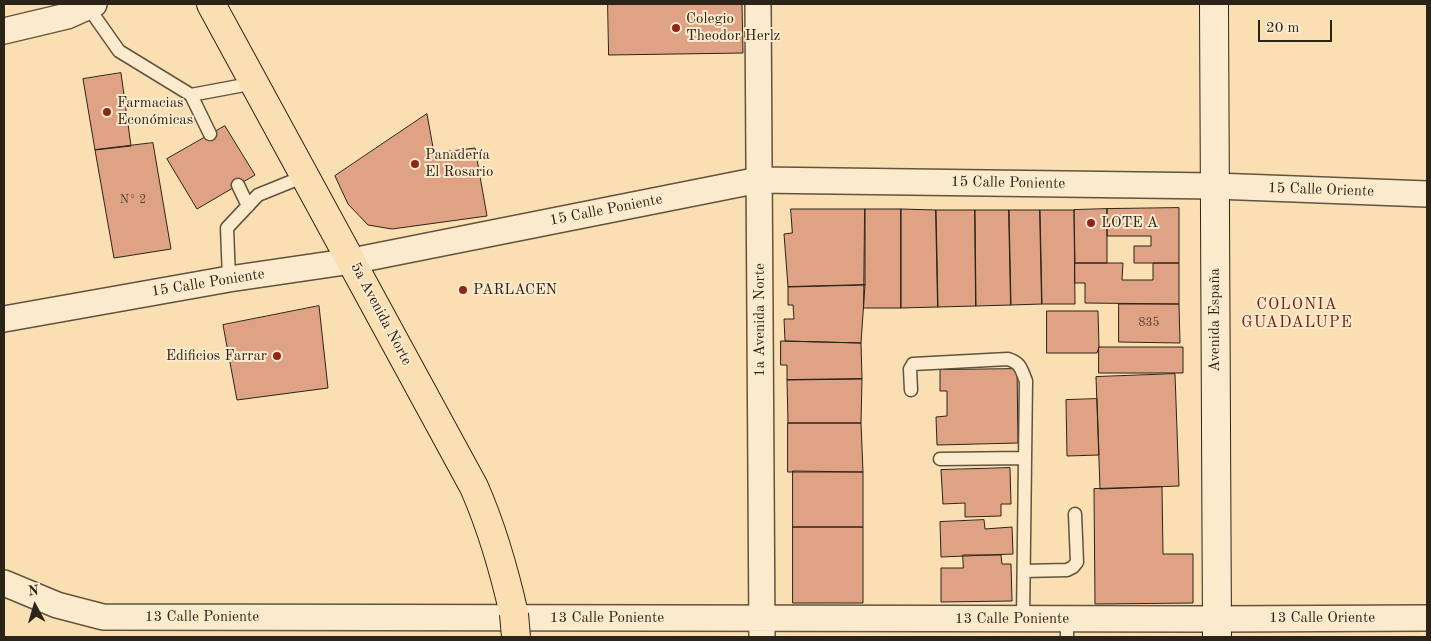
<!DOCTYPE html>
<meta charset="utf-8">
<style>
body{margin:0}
#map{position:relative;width:1431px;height:641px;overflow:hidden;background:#fadfb2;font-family:"Old Standard TT",serif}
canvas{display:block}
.frame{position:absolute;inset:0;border:5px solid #2c2419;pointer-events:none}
.north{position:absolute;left:10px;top:581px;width:50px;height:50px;-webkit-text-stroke:4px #fceacd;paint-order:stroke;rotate:354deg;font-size:14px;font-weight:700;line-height:20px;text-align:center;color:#2c2419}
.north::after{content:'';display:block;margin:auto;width:18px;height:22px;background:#2c2419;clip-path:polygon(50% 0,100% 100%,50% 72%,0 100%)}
.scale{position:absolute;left:1258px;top:20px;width:74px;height:22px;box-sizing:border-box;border:2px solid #2c2419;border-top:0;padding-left:6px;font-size:15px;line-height:18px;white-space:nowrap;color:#2c2419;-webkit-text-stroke:4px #fceacd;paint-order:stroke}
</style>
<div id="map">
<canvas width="1431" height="641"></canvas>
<div class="frame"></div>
<div class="north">N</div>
<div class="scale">20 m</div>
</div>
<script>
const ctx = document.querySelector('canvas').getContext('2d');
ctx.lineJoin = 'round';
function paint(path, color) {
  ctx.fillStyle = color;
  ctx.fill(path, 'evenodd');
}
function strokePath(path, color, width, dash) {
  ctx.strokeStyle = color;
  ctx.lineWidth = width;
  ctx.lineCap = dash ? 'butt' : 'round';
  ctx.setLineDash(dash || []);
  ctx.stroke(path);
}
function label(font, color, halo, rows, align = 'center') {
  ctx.font = font + ' "Old Standard TT",serif';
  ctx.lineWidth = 4;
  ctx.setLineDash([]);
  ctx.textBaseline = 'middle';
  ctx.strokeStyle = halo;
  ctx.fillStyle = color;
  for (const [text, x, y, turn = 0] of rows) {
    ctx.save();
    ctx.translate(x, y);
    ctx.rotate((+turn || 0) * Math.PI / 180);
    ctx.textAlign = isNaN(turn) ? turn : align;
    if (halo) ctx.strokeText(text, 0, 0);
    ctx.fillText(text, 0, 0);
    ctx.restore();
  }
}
const building = new Path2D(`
 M608 4H742L743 53 609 55Z
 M121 73 131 146 95 150 83 79Z
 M427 114 434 153 475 148 487 216 392 229 368 225 348 204 335 176Z
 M225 126 255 175 197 209 167 159Z
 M153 143 171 249 114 258 95 150Z
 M1179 208V263H1134V246H1151V236H1107V209Z
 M791 209H865V285L788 287 784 234 792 233Z
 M865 209H901V308H864Z
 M901 209 936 210 938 307 901 308Z
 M1107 209V263H1075L1074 210Z
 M936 210H975L976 306 938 307Z
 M975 210H1009L1011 305 976 306Z
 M1009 210H1040L1042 304 1011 305Z
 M1040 210H1074L1075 304H1042Z
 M1075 263H1123L1122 280H1153V263H1179V304L1085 303V283H1075Z
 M865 285 861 343 785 341 784 319H794L793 305H788V287Z
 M1119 304H1179L1180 343 1119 342Z
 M319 306 328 388 237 400 223 325Z
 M1047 311H1098L1099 347 1097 353H1047Z
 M781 341 861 343 862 379 787 380V365H781Z
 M1099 347H1183V373H1099Z
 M1017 369 1018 443 937 445 936 417 947 416V391H940V370Z
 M1175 374 1179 486 1100 489 1096 377Z
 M862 379 861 423H788L787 380Z
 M1097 399 1099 455 1067 456 1066 400Z
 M788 423H861L863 472H788Z
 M1010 468 1011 504H1001V516L965 517V503L943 504 941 470Z
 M793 471 863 472V527H793Z
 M1162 487 1163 554H1193V603L1095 604 1094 489Z
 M984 520 985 529 1012 527 1013 554 941 557 940 522Z
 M793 527H863V603H793Z
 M963 555H1001L1002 564H1011L1012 601 941 602V568H963Z`);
paint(building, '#dfa285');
strokePath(building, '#2c2419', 1);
const service = new Path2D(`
 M88 7 119 51 191 95 255 83
 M191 95 210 134
 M238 185 248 206
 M229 279 227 228 258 195 305 176
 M911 390 910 369 913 364 1008 359C1021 363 1021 369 1026 381L1023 619
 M940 459 1025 458
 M1024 571 1067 570 1073 567 1077 562 1075 514
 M1067 619V637`);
const minor = new Path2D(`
 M758 4 762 637
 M4 31 67 16 94 4
 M4 319 229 279 352 261 759 180 1215 186 1427 194
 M4 583 57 605 103 617 1217 619 1427 618`);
const secondary = new Path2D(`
 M1214 4 1217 637`);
const primary = new Path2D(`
 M211 4 474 487C492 528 504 570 514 614`);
strokePath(service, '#60533f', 15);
strokePath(minor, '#60533f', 28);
strokePath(secondary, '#2c2419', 30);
strokePath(primary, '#2c2419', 30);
strokePath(service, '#fceacd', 12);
strokePath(minor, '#fceacd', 25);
strokePath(secondary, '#fceacd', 28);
strokePath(primary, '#fadfb2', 28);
const primaryBridge = new Path2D(`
 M514 614 516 637`);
strokePath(primaryBridge, '#2c2419', 30, []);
strokePath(primaryBridge, '#fadfb2', 28);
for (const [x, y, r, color] of [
 [676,28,5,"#8f2418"],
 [107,112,5,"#8f2418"],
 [415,164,5,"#8f2418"],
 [1091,223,5,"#8f2418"],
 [463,290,5,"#8f2418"],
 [277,356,5,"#8f2418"]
]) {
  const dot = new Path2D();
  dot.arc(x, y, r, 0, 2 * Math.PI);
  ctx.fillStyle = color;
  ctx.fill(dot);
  strokePath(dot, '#fceacd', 2);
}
label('12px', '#594434', null, [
 ["N° 2",133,200],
 ["835",1149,323]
]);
label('15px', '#2c2419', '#fceacd', [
 ["Colegio",686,19],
 ["Theodor Herlz",686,36],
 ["Farmacias",117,103],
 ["Económicas",117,120],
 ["Panadería",425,155],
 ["El Rosario",425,172],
 ["LOTE A",1101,223],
 ["PARLACEN",473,290],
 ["Edificios Farrar",267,356,"right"]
], 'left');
label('15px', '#2c2419', '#fceacd', [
 ["15 Calle Poniente",1008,183,1],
 ["15 Calle Oriente",1321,190,2],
 ["15 Calle Poniente",606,210,-11],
 ["15 Calle Poniente",208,283,-9],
 ["5a Avenida Norte",381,314,62],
 ["1a Avenida Norte",760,320,-90],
 ["Avenida España",1215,320,-90],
 ["13 Calle Poniente",202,617],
 ["13 Calle Poniente",607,618],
 ["13 Calle Oriente",1322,618],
 ["13 Calle Poniente",1012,619]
]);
ctx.letterSpacing = '1px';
label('16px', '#7a1f14', '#fceacd', [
 ["COLONIA",1297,305],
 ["GUADALUPE",1297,323]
]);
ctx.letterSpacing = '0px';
</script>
